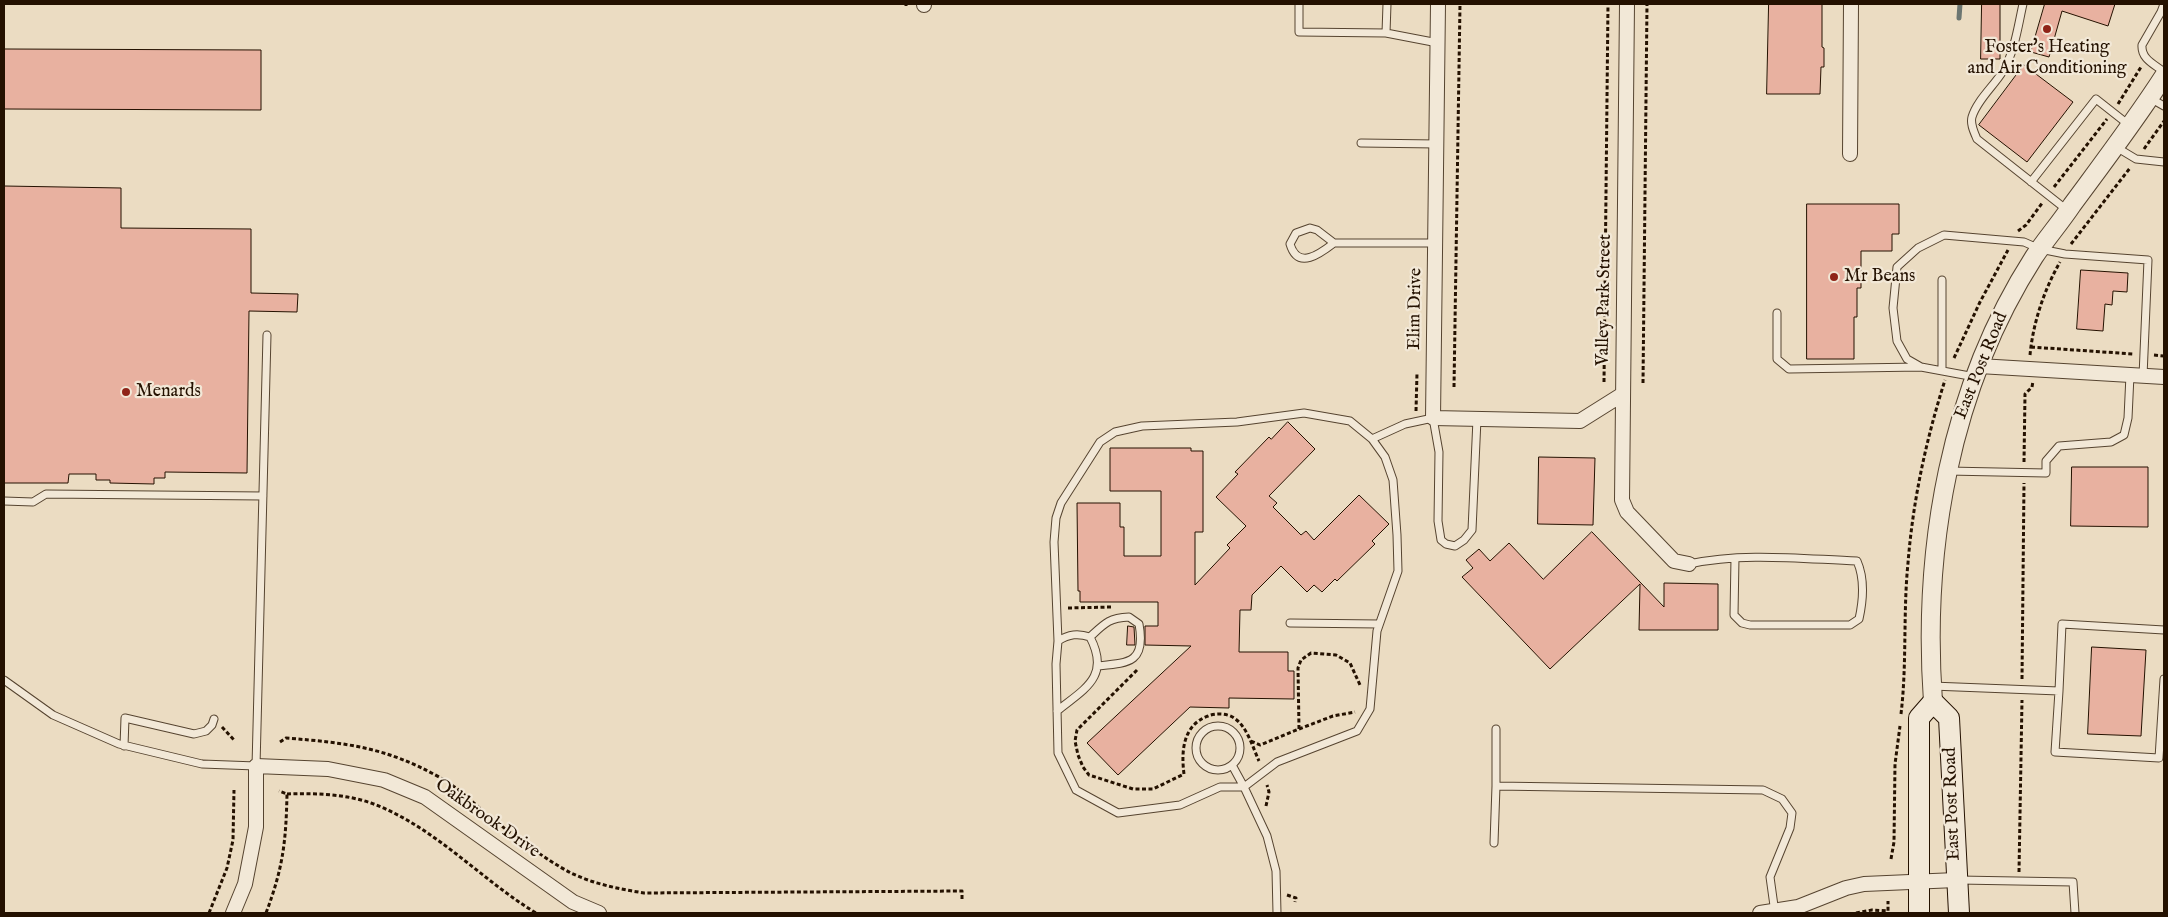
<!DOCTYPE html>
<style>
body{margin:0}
#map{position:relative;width:2168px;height:917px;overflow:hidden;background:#ebdcc2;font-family:"IM FELL English",serif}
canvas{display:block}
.frame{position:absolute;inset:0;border:5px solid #241100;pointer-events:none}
</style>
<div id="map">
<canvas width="2168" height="917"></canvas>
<div class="frame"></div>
</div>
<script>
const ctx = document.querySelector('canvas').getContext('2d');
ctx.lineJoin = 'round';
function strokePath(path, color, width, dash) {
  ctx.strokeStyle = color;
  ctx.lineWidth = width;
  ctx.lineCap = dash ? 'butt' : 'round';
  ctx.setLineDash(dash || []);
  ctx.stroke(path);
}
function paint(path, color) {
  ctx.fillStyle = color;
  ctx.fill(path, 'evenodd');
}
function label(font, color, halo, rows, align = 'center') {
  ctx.font = font + ' "IM FELL English",serif';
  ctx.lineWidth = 4.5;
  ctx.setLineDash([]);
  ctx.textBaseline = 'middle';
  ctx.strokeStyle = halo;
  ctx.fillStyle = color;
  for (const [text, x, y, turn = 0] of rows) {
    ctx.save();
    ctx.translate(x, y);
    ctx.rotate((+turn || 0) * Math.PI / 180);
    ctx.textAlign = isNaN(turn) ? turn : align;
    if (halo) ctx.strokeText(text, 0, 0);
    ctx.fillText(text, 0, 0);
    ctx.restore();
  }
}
strokePath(new Path2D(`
 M1959 18 1960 4`), '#6c7671', 5);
const building = new Path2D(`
 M1769 4H1822V47L1824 48V67H1821L1820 94H1767Z
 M1982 4H2000V43L1992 41 2000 47V59H1981Z
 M2045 4H2115L2108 26 2062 11 2049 57 2031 52Z
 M4 49 261 50V110L4 109Z
 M2024 65 2073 102 2027 162 1979 125Z
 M4 186 121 188V228L251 229V293L298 294 297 312 249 311 247 473 165 472V478H154V484L110 483V480H96V474H69L68 483H4Z
 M1807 204H1899V234H1892V251H1861V288H1857V317H1854V359H1807Z
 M2081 270 2128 273 2127 292 2113 291 2112 305 2105 304 2103 331 2077 329Z
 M1288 422 1315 449 1269 496 1277 503 1273 507 1301 535 1306 531 1314 540 1359 495 1389 524 1372 541 1375 544 1337 581 1335 579 1322 592 1314 585 1307 592 1281 566 1252 595 1251 610H1240L1239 652H1288V671H1294V699L1229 698V708L1190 707 1118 775 1087 743 1191 646 1145 645V626H1158V602H1080V591H1078L1077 503H1120V527H1124V556H1161V491H1110V448H1191V451H1203V532H1195V585L1230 548 1227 545 1246 526 1216 497 1238 474 1235 472 1269 437 1271 439Z
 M1539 457 1595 458 1593 525 1538 524Z
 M2072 467H2148V527L2071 526Z
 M1592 532 1664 607V583L1718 584V630H1639L1640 584 1550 669 1462 577 1473 568 1466 560 1479 549 1490 561 1509 543 1543 579Z
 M1128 626 1134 627 1135 645H1127Z
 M2092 647 2146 650 2141 736 2088 734Z`);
paint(building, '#e8b1a0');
strokePath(building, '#241100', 1);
const service = new Path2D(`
 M1299 4V32L1386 33 1387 4
 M2023 4C2018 26 2015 51 2003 71 1994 86 1977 100 1972 117 1970 124 1974 132 1977 139L2067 210
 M2164 4 2161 12 2142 45C2141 59 2154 64 2164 72
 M1386 33 1438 43
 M2150 98 2164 106
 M1361 143 1437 144
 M2116 147 2136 159 2164 162
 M2031 182 2096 99 2129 125
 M1334 243C1321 253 1298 271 1290 244L1296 233 1310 228 1317 230 1334 243H1435
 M1942 280V371
 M1777 313V359L1789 369 1921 367
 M1975 377 1921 367 1907 359 1897 341 1893 308 1897 267 1918 248 1944 235 2024 242 2040 249 2065 254 2148 260 2143 376
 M1372 439 1405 424 1433 418 1439 452 1438 521 1441 540 1446 544 1455 546 1464 540 1472 530 1477 419
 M1948 471 2046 473V461L2059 446 2111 442 2124 435 2128 418 2130 375
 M4 501 33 502 46 494 263 496
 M1689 564C1743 552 1802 559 1857 561 1865 579 1863 601 1859 619L1850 625H1750L1742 623 1734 615 1735 558
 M1290 623 1379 624
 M1090 637C1105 623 1109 618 1129 617L1139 624C1146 663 1129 663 1097 666
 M1058 641 1054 542 1056 518 1061 503 1100 442 1115 432 1142 426 1237 422 1304 413 1350 421 1372 439 1385 457 1393 480 1397 535 1398 571 1377 631 1370 709 1357 731 1277 762 1244 787 1232 765
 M4 680 53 715 119 744 202 764 256 766 267 335
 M1932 686 2059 691 2062 624 2164 630
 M2059 691 2055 752 2159 758 2164 679
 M1057 711C1084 689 1111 677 1090 637 1078 633 1069 634 1058 641L1056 664 1058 753 1076 790 1118 813 1180 805 1220 787H1244L1267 836 1276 871 1277 913
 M1196 748a22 22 0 1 1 44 0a22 22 0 1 1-44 0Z
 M124 746 125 718 194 734 206 731 212 725 214 719
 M1496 786V729
 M1494 843 1496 786 1763 790 1782 799 1792 813 1790 828 1770 877 1775 913
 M1959 880 2073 882 2075 913`);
const minor = new Path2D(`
 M1438 4 1433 418 1580 421 1623 394
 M1627 4 1622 500 1627 512 1674 561 1689 564
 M924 5V4
 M1850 154 1851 4
 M1979 366 2164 377
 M233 913 245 884 256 827V766L328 769 384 780 425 797 573 902 599 913
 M1760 913 1798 907 1846 888 1864 884 1956 880`);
const tertiary = new Path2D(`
 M1933 702C1922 548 1950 388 2034 257 2046 239 2060 223 2072 205 2103 163 2135 121 2164 76`);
const secondary = new Path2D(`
 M1919 913V718L1933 702 1949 718 1959 913`);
strokePath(service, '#564430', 9);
strokePath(minor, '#564430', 16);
strokePath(tertiary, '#564430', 20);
strokePath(secondary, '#241100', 22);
strokePath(new Path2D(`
 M906 6V4
 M2118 104 2141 67
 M2144 149 2164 121
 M2054 187 2107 119
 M2018 231 2026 225 2043 202
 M2071 244 2130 168
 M2031 347 2133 354
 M2030 355C2033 323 2044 290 2060 262
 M2154 355 2164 356
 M1954 358 1980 302 2008 250
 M1604 382 1608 4
 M1643 383 1647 4
 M1454 387 1460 4
 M1416 411 1417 373
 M2024 462 2025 394 2032 387 2033 381
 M1068 608 1112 607
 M1137 670 1077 730 1075 741 1078 755 1083 767 1089 775 1133 789H1153L1184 774C1181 751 1183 725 1208 716 1215 713 1227 713 1234 718 1247 726 1253 748 1259 761
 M2022 679 2024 483
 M1901 714C1907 664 1903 613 1908 563 1913 500 1926 440 1945 380
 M222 727 235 741
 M1299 729 1333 716 1355 712
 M1251 741 1260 745 1299 729 1298 668 1301 660 1311 653 1336 655 1350 663 1360 685
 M280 742 286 738C347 743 385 747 439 777 458 787 474 804 490 817 513 835 546 860 571 873 594 884 619 889 644 893L962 891V901
 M287 794C315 793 345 794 371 803 434 826 480 879 536 913
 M1266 806 1269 792 1267 785
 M1891 859 1894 842 1895 764 1900 726
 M2019 872 2022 700
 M1287 895 1296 898 1295 902
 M209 913 227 868 233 840 234 790
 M266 913C283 868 286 842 287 794L279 791
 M1856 913 1872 910 1888 911V901`), '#241100', 3, [4, 2.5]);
strokePath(service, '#f2e8d7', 7);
strokePath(minor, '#f2e8d7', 14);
strokePath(tertiary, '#f2e8d7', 18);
strokePath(secondary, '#f2e8d7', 20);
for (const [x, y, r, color] of [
 [2047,29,5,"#8f2418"],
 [1834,277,5,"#8f2418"],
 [126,392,5,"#8f2418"]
]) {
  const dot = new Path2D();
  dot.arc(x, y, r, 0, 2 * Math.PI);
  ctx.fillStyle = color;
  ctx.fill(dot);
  strokePath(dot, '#f2e8d7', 2);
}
label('18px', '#241100', '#f2e8d7', [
 ["Foster's Heating",2047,48,"center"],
 ["and Air Conditioning",2047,69,"center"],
 ["Mr Beans",1844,277],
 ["Menards",136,392]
], 'left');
label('18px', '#241100', '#f2e8d7', [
 ["Valley Park Street",1605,300,-89],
 ["Elim Drive",1416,309,-89],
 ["East Post Road",1982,366,-68],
 ["East Post Road",1953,804,-92],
 ["Oakbrook Drive",487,819,35]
]);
</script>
